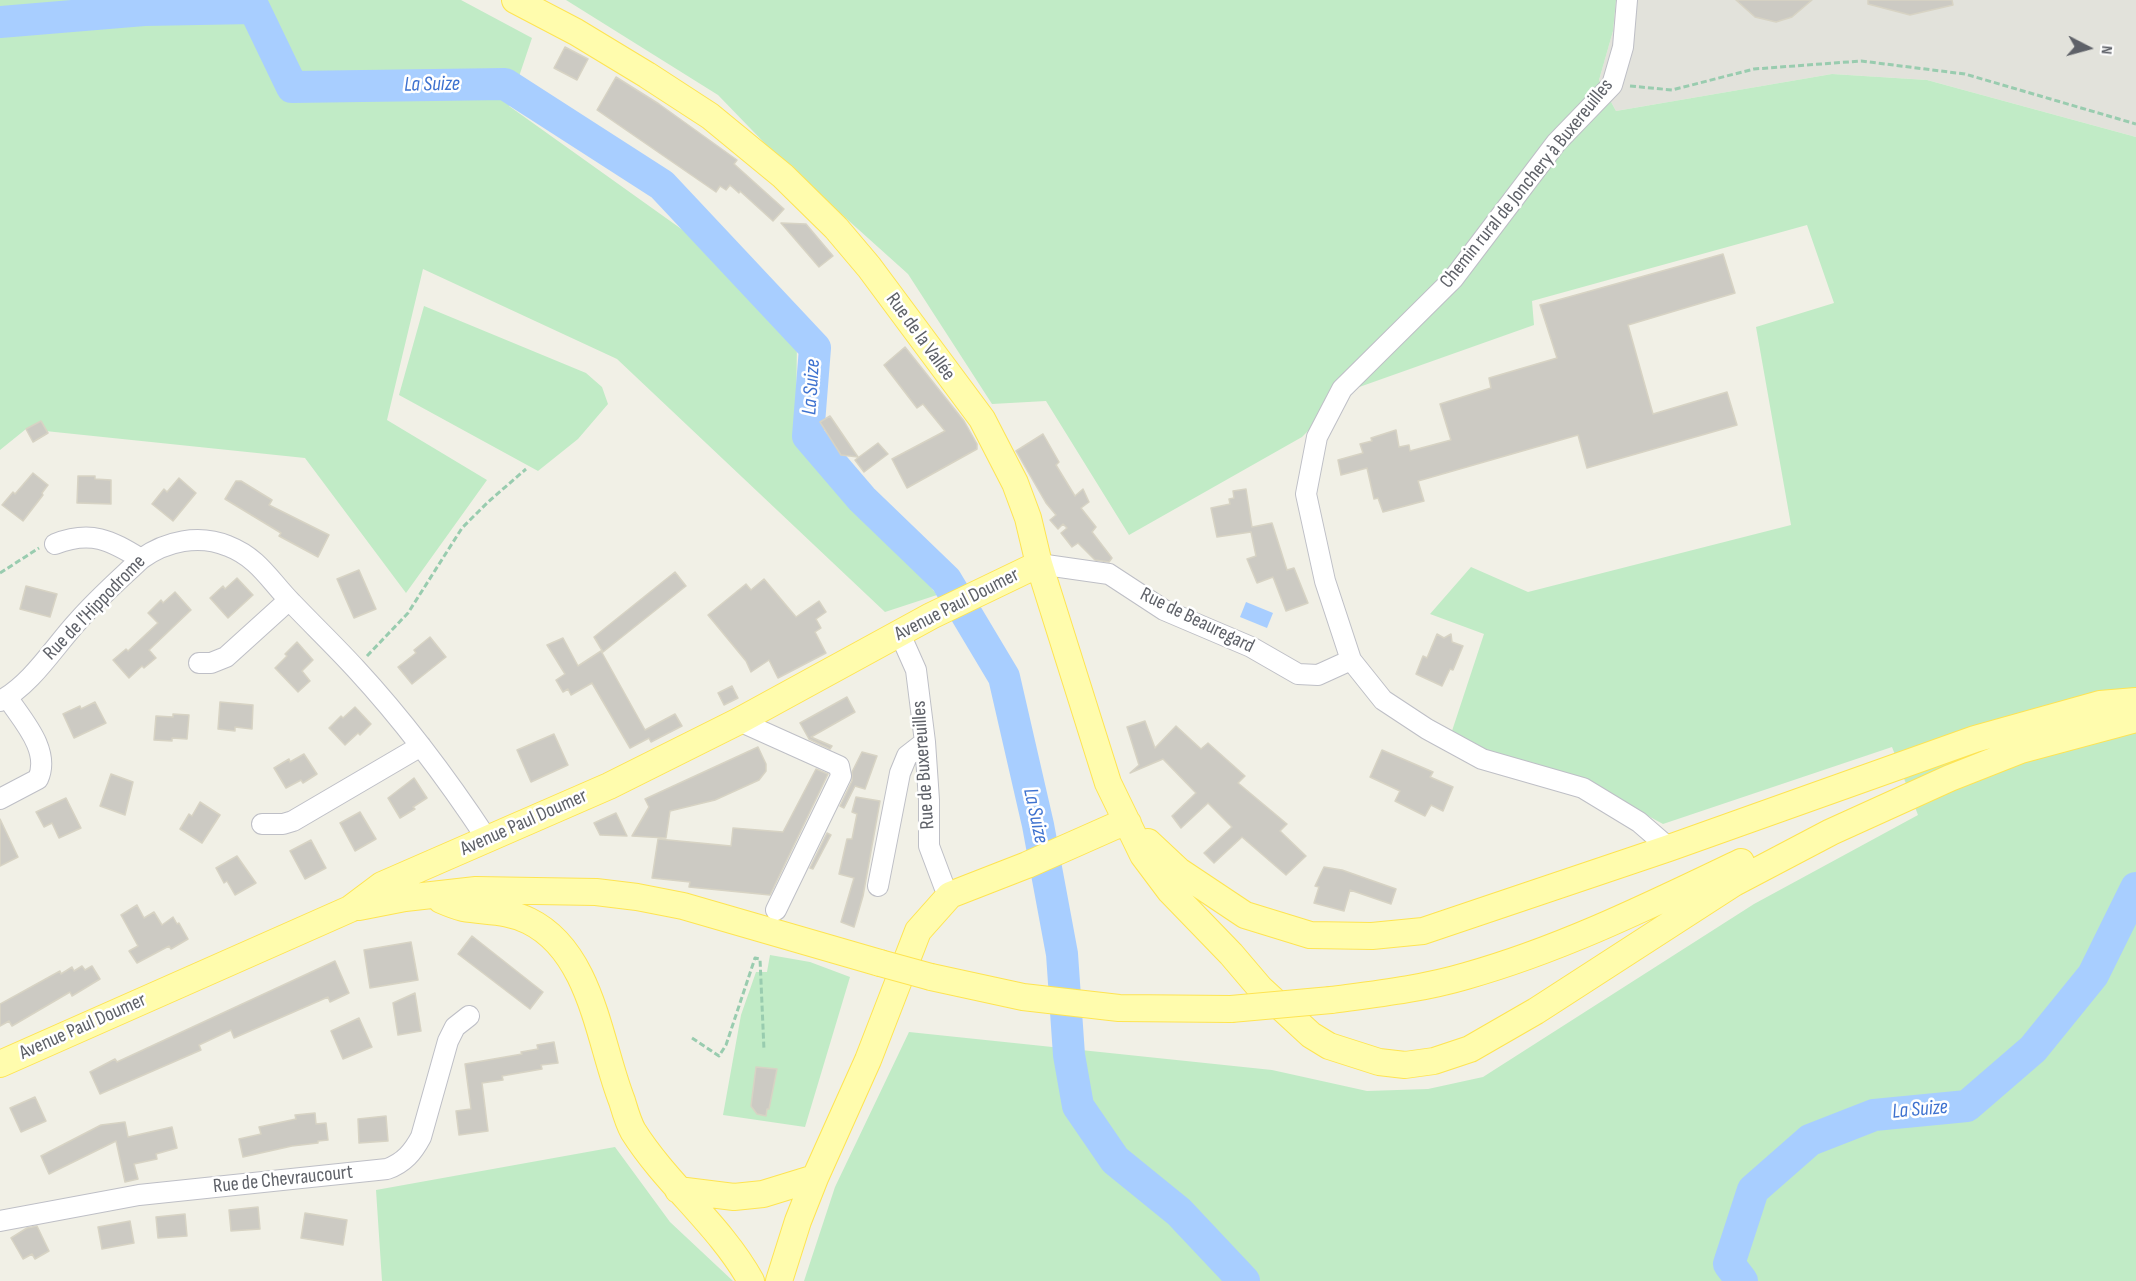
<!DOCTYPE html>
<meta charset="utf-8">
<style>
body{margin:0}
#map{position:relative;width:2136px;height:1281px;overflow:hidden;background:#f1f0e6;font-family:"Sofia Sans Condensed",sans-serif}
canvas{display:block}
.north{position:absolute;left:2058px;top:18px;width:60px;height:60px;-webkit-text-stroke:4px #fff;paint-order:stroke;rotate:96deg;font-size:16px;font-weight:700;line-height:24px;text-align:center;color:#5e6168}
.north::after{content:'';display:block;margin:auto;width:21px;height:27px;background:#5e6168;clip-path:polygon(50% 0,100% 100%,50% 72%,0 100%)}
</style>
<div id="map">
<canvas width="2136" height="1281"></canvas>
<div class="north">N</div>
</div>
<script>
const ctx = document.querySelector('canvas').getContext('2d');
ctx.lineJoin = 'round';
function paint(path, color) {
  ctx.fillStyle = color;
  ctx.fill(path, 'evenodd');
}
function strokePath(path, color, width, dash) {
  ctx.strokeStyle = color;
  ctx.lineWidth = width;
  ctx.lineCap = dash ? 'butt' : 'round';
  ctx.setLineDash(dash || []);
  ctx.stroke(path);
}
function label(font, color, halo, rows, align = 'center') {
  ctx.font = font + ' "Sofia Sans Condensed",sans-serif';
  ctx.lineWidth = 5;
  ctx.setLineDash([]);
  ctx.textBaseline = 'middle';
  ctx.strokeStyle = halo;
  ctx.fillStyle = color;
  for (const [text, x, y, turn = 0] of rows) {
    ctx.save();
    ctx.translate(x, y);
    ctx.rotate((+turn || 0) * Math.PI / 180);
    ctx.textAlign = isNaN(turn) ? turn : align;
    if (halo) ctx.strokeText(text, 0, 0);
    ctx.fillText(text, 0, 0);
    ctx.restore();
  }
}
paint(new Path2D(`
 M1616 0H2136V137L1927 80 1832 74 1616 111 1599 80 1613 31Z`), '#e2e2db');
paint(new Path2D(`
 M0 0H461L532 38 509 106 694 238 797 341 796 414 937 595 885 612 617 359 423 269 387 420 487 480 406 593 305 458 26 429 0 450Z
 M566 0H1616L1613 31 1599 80 1616 111 1832 74 1927 80 2136 137V1281H804L835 1187 909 1032 1272 1070 1367 1091 1428 1089 1483 1077 1754 904 1918 815 1892 747 1663 824 1574 776 1488 754 1451 734 1484 634 1430 614 1471 567 1528 592 1791 525 1756 327 1834 303 1807 225 1532 301 1534 325 1348 391 1302 437 1129 535 1046 401 992 404 908 274 780 159 718 95Z
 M424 306 586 373 602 387 608 404 578 439 538 471 399 395Z
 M770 955 810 962 850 977 805 1127 723 1115 741 1015 756 972H767Z
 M615 1147 670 1222 733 1281H382L376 1190Z`), '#c1ebc6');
paint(new Path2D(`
 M1246 602 1273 613 1267 628 1240 617Z`), '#a8ceff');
strokePath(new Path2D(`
 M0 22 144 10 254 8 292 87 505 84 662 185 815 348 808 436 862 499 946 580 1004 677 1038 825 1062 954 1069 1055 1078 1106 1115 1160 1179 1212 1244 1281
 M1742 1281 1729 1264 1753 1190 1810 1140 1874 1115 1967 1106 2033 1049 2093 975 2136 888`), '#a8ceff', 32);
const building = new Path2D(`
 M1736 0H1812L1792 17 1776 22 1755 17Z
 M1868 0H1952L1953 5 1910 15 1868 4Z
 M565 47 588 59 577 80 554 68Z
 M616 77 659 104 737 160 734 164 784 209 773 221 740 191 739 193 730 185 726 190 720 186 716 192 597 110Z
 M781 223 806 224 833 256 819 267Z
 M1723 254 1735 293 1628 325 1653 414 1727 392 1737 425 1587 468 1578 435 1418 481 1424 501 1383 512 1378 498 1374 499 1367 468 1341 475 1338 460 1363 453 1360 444 1372 441 1371 438 1396 430 1399 447 1409 445 1410 451 1451 440 1440 404 1491 388 1489 378 1557 358 1540 305Z
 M905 347 964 421 977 444V449L907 488 892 459 945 431 923 404 917 408 884 365Z
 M830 416 858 457 841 455 820 422Z
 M41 421 48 433 33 442 26 429Z
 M1043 434 1059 462 1056 465 1075 496 1083 489 1089 502 1081 508 1096 527 1092 532 1112 558 1109 562 1095 560 1078 543 1072 547 1061 533 1067 528 1063 524 1058 529 1050 520 1056 515 1046 503 1016 451Z
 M878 443 888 454 864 472 855 460Z
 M33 473 48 485 42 493 43 495 23 521 2 505 13 492 15 494Z
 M78 476H95V479L111 480V504L77 503Z
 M179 478 196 493 173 521 152 504 164 489 167 492Z
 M236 481H241L272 500 269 505 329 535 318 557 279 536 281 533 225 499Z
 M1246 489 1252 527 1272 523 1287 570 1294 568 1308 603 1286 611 1273 577 1257 583 1247 559 1256 556 1251 532 1217 537 1211 508 1230 504 1229 499 1234 498 1233 491Z
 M359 570 376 609 354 618 337 579Z
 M675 572 686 586 603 652 594 637Z
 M237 578 253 595 228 618 210 598 223 586 225 589Z
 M764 579 796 617 819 601 826 612 816 619 821 628 815 632 826 653 778 678 769 660 751 672 746 661 708 615 746 584 751 590Z
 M26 586 57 594 50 617 20 609Z
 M175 592 191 610 149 650 156 658 144 668 142 666 129 678 113 660 126 649 128 651 158 623 148 613 161 600 163 603Z
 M1437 634 1444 638 1451 634 1452 642 1463 646 1453 670 1450 669 1442 686 1416 674 1423 656 1427 658Z
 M430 637 446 657 412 684 398 667 416 653 414 650Z
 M563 638 578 666 601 651 645 730 675 714 682 726 651 742 649 738 630 748 592 683 571 695 568 689 563 692 556 680 565 674 547 645Z
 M297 642 313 660 302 671 310 681 298 692 275 668 287 656 285 654Z
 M732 686 738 698 724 705 718 693Z
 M847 697 855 712 811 737 832 746 830 749 809 739 800 723Z
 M95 702 106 723 74 738 63 714 80 706 81 709Z
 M220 702 253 705 252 729 235 727V731L218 729Z
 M355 707 371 724 360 735 358 733 345 745 329 728 341 716 343 718Z
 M173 714 189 715 187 739 172 738V741L154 740 156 716 173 717Z
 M1145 721 1155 748 1176 726 1201 749 1208 743 1245 776 1238 783 1287 824 1280 831 1306 856 1286 875 1242 837 1214 863 1204 853 1232 827 1208 803 1181 828 1172 816 1196 793 1163 759 1130 773 1139 765 1127 727Z
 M554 734 568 765 531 782 517 750Z
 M758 747 766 764V771L759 780 715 800 670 811 666 838 632 836 649 807 645 799Z
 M1382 750 1433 772 1430 777 1453 787 1443 811 1431 805 1425 816 1395 801 1400 791 1370 777Z
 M862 752 877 756 865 789 855 786 844 808 840 806 852 781V772Z
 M304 754 317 774 303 783 301 780 286 788 274 768 289 759 290 762Z
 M816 769 828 774 770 895 689 887 690 882 652 878 658 839 731 846 733 828 783 832Z
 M111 774 133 782 125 815 100 806Z
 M414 778 427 798 413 807 415 809 400 818 388 798Z
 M856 797 880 801 863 896 854 927 841 922 854 878 839 874 847 839H852L857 814 852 812Z
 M66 798 81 828 59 838 52 823 44 827 36 812Z
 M200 802 220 815 202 843 180 829 189 814 192 816Z
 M360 812 376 839 355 851 340 823Z
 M616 813 627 836 600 835 594 823Z
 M0 819 18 857 0 866Z
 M827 833 831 835 813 869 810 868Z
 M311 840 326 868 305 879 290 851Z
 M237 856 256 883 235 895 227 881 224 883 216 868Z
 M1324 867 1342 870 1396 889 1391 904 1350 890 1344 911 1314 903 1319 887 1315 886Z
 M137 905 144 918 154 912 162 925 173 917 177 924 179 923 188 939 171 949 169 946 137 963 129 951 138 946 121 915Z
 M472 936 543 992 530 1009 458 954Z
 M411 942 418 980 370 988 364 950Z
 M335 961 349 993 330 1002 328 997 234 1038 231 1030 199 1045 201 1050 100 1094 90 1072 115 1059 117 1062Z
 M82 966 85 970 92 966 100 979 72 996 70 992 12 1026 9 1021 0 1026V1004L60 971 61 974 72 967 74 971Z
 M415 993 421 1031 398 1035 393 1003Z
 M359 1018 372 1047 343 1059 331 1031Z
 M554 1042 558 1063 541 1065 542 1069 502 1076 503 1080 482 1083 488 1131 459 1135 456 1111 471 1109 465 1064 522 1054 521 1052 538 1049 537 1045Z
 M756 1067 777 1069 769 1109H767L766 1116 757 1114 751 1106Z
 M35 1097 46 1121 21 1132 10 1108Z
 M315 1113 316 1124 326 1123 328 1140 318 1141V1143L292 1146 243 1157 239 1139 261 1134 259 1127 296 1119 295 1115Z
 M386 1116 388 1141 359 1143 358 1119Z
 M125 1122 128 1137 172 1127 177 1148 156 1154 157 1159 134 1164 138 1179 125 1182 116 1141 49 1174 41 1156 101 1125Z
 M258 1207 260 1229 231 1231 229 1210Z
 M305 1213 347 1220 343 1245 301 1238Z
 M185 1214 187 1236 158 1238 156 1217Z
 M130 1221 134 1243 102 1249 98 1227Z
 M37 1226 49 1251 35 1259 32 1254 23 1259 11 1238 27 1228Z`);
paint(building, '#cccac3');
strokePath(building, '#d7d3c4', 1.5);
const minor = new Path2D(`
 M1627 0 1623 47 1612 85 1556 143 1453 279 1342 389 1317 437 1306 494 1325 581 1351 660 1383 700 1427 729 1482 759 1583 788 1639 822 1669 848
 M55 544C91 530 110 540 141 559
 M1039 564 1109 574 1164 610 1251 647 1298 674 1318 675 1351 660
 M900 634 916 670 925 742 929 800V846L944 886 950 895
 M199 663H211L226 657 289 600
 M0 701C32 684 54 647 78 621 97 599 120 579 141 559 166 541 199 534 228 546 259 558 270 581 292 603 313 625 335 646 356 669 404 721 448 780 487 839
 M739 721 839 766 841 776 776 910
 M0 799 38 779C51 750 22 720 7 697
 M262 824H283L293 821 421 746
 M878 886 900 773 907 756 925 742
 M0 1221 139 1195 387 1169C404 1163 413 1152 421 1137L448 1041 455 1027 469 1016`);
const major = new Path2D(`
 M515 0 576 32 647 75 710 116 783 176 836 228 869 267 982 419 1015 483 1028 518 1039 564 1108 783 1143 855 1170 891 1231 954 1260 988 1311 1035 1329 1046 1379 1062 1405 1065 1434 1061 1470 1049 1536 1011 1734 883 1831 832 1950 778 2021 750 2136 719
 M1148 842 1179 871 1245 915 1310 935 1372 936 1423 931 1669 848 1975 739 2100 704 2136 701
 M441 900C448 903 455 906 463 908 486 912 507 910 529 921 592 952 599 1043 622 1101 625 1111 628 1122 633 1131 667 1185 720 1225 751 1281
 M359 907 405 898 476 890 596 892 637 897 683 906 880 963
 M931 977 1023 997 1119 1008 1231 1009
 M1331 1000C1376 994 1422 989 1466 976 1562 949 1651 905 1741 862
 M0 1064 350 909 382 885 609 786 739 721 931 616 1039 564
 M678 1190 734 1197 763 1194 815 1178
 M779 1281 798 1221 815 1178 868 1060 918 931 950 895 1027 865 1115 826 1128 823`);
strokePath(minor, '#bebfc6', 22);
strokePath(major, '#fee452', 28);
strokePath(new Path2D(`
 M1630 86 1672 90 1754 69 1861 61 1965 74 2136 124
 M0 573 39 548
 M367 656 408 613 462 528 488 502 526 469
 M692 1038 719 1056 726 1045 755 958 760 959 764 1050`), '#99ccaf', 3, [6, 3]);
strokePath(minor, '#fff', 20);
strokePath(major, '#fffcad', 26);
const majorBridge = new Path2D(`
 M880 963 931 977
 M1231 1009 1331 1000`);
strokePath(majorBridge, '#fee452', 28, []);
strokePath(majorBridge, '#fffcad', 26);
label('20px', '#5e6168', '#fff', [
 ["Chemin rural de Jonchery à Buxereuilles",1527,184,-51],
 ["Rue de la Vallée",920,337,54],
 ["Avenue Paul Doumer",957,605,-27],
 ["Rue de l'Hippodrome",95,608,-46],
 ["Rue de Beauregard",1197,621,26],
 ["Rue de Buxereuilles",924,765,-94],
 ["Avenue Paul Doumer",524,823,-24],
 ["Avenue Paul Doumer",83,1027,-24],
 ["Rue de Chevraucourt",283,1180,-6]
]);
label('italic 21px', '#3e72cf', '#fff', [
 ["La Suize",432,85,-1],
 ["La Suize",812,387,-86],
 ["La Suize",1035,816,78],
 ["La Suize",1920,1110,-5]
]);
</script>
